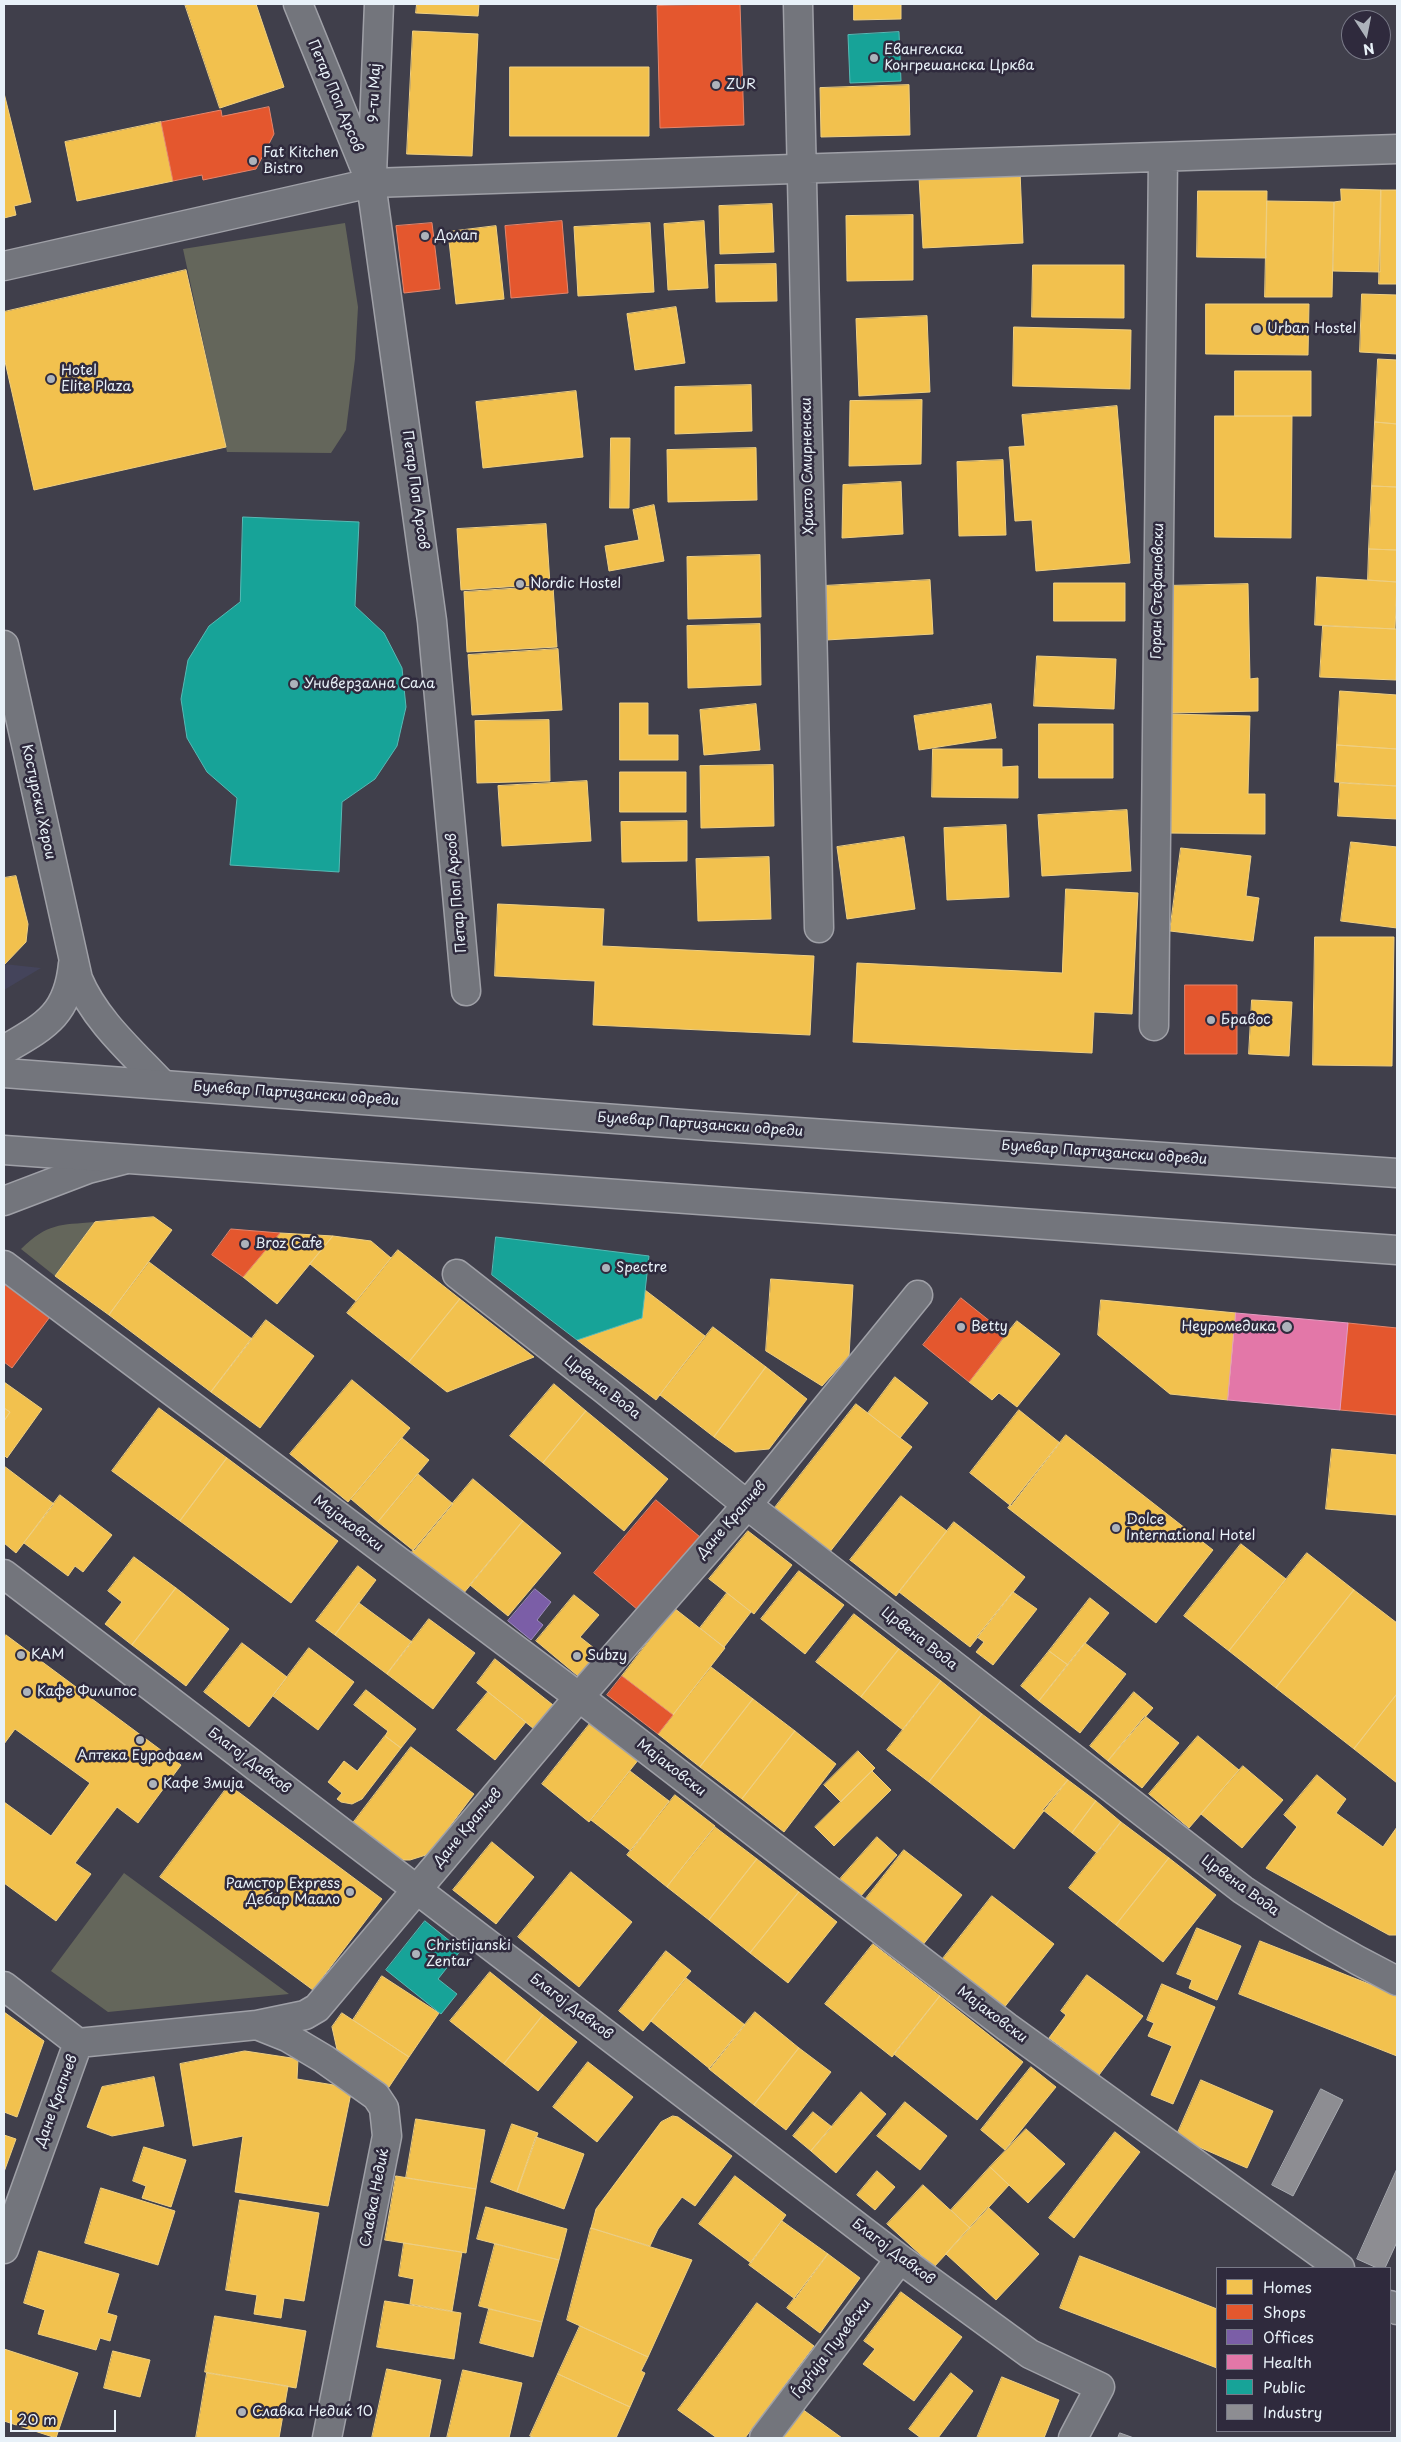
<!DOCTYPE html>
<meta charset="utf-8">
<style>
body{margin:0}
#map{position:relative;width:1401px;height:2442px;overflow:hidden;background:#403f4b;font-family:"Playpen Sans",sans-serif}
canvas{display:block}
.frame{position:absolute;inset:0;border:5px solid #e8f1f8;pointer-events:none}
.legend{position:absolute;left:1216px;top:2267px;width:175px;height:165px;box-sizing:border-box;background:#2f2a3d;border:1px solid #797a88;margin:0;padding:6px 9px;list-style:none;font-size:15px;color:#e8f1f8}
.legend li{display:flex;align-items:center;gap:10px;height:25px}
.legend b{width:25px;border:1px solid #797a88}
.north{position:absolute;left:1341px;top:10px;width:50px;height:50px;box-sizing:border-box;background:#2f2a3d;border:1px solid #797a88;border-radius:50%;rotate:169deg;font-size:14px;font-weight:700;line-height:20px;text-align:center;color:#e8f1f8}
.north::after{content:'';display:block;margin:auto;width:18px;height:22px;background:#adb3bb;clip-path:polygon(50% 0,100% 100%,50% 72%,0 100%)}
.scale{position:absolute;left:10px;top:2410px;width:106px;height:22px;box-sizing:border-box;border:2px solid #e8f1f8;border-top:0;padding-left:6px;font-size:15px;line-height:18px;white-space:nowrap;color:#e8f1f8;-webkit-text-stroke:4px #2f2a3d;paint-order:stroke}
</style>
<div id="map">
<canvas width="1401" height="2442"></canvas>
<div class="frame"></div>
<ul class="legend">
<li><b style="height:14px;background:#f2c14e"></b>Homes</li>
<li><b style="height:14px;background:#e4572e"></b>Shops</li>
<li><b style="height:14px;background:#7b5ea7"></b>Offices</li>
<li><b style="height:14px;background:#e377a8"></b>Health</li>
<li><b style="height:14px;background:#17a398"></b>Public</li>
<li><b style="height:14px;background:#8d8d92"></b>Industry</li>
</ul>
<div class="north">N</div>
<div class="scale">20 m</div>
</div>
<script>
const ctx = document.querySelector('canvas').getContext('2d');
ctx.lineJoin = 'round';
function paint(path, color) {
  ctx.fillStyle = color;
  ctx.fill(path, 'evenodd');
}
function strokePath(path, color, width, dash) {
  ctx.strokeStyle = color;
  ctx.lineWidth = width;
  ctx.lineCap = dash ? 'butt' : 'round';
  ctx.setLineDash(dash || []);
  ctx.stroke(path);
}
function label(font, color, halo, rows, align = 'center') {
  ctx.font = font + ' "Playpen Sans",sans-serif';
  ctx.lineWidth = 5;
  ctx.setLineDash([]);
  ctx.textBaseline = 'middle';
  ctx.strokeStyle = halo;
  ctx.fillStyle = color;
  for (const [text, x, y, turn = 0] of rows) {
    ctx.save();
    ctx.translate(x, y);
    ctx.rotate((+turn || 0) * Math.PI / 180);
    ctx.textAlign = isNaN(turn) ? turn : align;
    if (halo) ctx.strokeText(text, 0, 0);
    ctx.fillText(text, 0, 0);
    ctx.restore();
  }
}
paint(new Path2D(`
 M4 964 41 968 4 990Z`), '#44445b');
paint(new Path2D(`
 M345 223 358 307 355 359 346 430 331 453 227 452 183 249Z
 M95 1222 55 1276 21 1249C48 1223 59 1225 95 1222Z
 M124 1873 289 1994 108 2012 51 1971Z`), '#64665b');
const homes = new Path2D(`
 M185 4H256L284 87 220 108Z
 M417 4H479L478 16 416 13Z
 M854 4H901V19L854 20Z
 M413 31 478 34 472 156 407 154Z
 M510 67H649V136H510Z
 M909 85 910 135 821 137 820 88Z
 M4 93 31 202 14 206 16 215 4 218Z
 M161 122 173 181 77 201 65 142Z
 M1020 171 1023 243 923 248 919 177Z
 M1341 189 1381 190 1380 272 1333 271 1334 202 1341 201Z
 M1381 190H1397V284H1379Z
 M1198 191H1267L1266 258 1197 257Z
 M1267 201 1334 202 1332 297H1265Z
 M772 204 774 252 720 254 719 206Z
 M913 215V280L847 281 846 216Z
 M704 221 708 288 668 290 664 224Z
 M650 223 654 292 578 296 574 227Z
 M496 226 504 299 456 304 448 232Z
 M776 264 777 301 716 302 715 265Z
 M1033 265H1124V318L1032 317Z
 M186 270 226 447 34 490 4 357V312Z
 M1362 294 1397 295V354L1360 352Z
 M1206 304H1309L1308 355 1206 354Z
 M676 307 685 363 635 370 627 314Z
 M927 316 930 392 859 396 856 319Z
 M1014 327 1131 330 1130 389 1013 386Z
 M1378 359 1397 360V424L1375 422Z
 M1235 371H1311V416H1235Z
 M751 385 752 431 675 434V387Z
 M576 391 583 457 483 468 476 402Z
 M922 400 921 464 849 466 850 401Z
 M1117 406 1130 563 1036 571 1032 520 1015 521 1009 447 1025 446 1022 415Z
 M1215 416H1292L1291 538 1215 537Z
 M1375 422 1397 424V487L1372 486Z
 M611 438H630L629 508H610Z
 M756 448 757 500 668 502 667 450Z
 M1003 460 1006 535 959 536 957 462Z
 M901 482 903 534 842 538 843 485Z
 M1372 486 1397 487V550L1369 549Z
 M654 505 664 561 609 571 605 546 639 540 633 510Z
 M546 524 550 584 461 590 457 529Z
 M1369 549 1397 550V582L1368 580Z
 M760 555 761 617 688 619 687 557Z
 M1317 577 1397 582 1395 629 1315 625Z
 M930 580 933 634 826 640 823 586Z
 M1054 583H1125V621H1054Z
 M1248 584 1250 679 1258 678V711L1171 713 1170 659 1164 586Z
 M553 586 557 647 467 652 464 592Z
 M760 624 761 685 688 688 687 626Z
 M1323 626 1397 629 1396 680 1320 677Z
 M558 649 562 710 472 715 468 655Z
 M1037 656 1116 659 1114 709 1034 706Z
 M1340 691 1397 695V749L1337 745Z
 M620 703H648V735H678V760H620Z
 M756 704 760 750 704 755 700 710Z
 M991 704 996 738 919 750 914 716Z
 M1168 714 1250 716 1248 794H1265V834L1165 833Z
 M549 720 550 781 477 783 475 721Z
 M1039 724H1113V778H1039Z
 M1337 745 1397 749V786L1335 782Z
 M933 749H1002V767L1018 766V798L932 797Z
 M773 765 774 826 701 828 700 766Z
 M620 772H686V812H620Z
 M587 781 591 841 502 846 498 786Z
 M1340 783 1397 786V819L1338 816Z
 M1127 810 1131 871 1042 876 1038 815Z
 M687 821V861L622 862 621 822Z
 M1006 825 1009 897 947 900 944 828Z
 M904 837 915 909 847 919 837 847Z
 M1351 842 1397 847V928L1341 921Z
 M1181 848 1251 856 1246 896 1259 898 1253 941 1170 931Z
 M769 857 771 919 698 921 696 859Z
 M16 876 28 924 26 942 4 965V878Z
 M1066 889 1138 893 1132 1014 1094 1012 1092 1053 853 1042 857 963 1062 973Z
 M498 904 604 909 602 946 814 956 810 1035 593 1025 595 981 495 976Z
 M1315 937H1394L1392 1066 1313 1065Z
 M1252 1000 1292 1002 1289 1056 1249 1054Z
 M154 1217 172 1230 109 1315 55 1276 95 1222Z
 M280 1233 333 1236 277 1304 243 1277Z
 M333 1236 371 1241 391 1258 356 1301 310 1264Z
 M398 1250 460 1299 409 1362 347 1313Z
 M149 1262 252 1339 211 1392 109 1315Z
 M771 1279 853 1285 849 1356 822 1386 766 1351Z
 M645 1290 705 1336 656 1400 577 1340 642 1318Z
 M460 1299 534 1357 447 1392 409 1362Z
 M1101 1300 1236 1313 1228 1400 1170 1394 1098 1335Z
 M266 1320 314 1356 260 1428 211 1392Z
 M1017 1321 1060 1354 1017 1407 999 1393 992 1400 969 1382Z
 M713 1327 766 1367 714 1437 660 1395Z
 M766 1367 807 1399 769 1449 735 1452 714 1437Z
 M895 1377 928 1403 900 1438 868 1413Z
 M352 1380 410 1428 348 1502 290 1454Z
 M4 1382 42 1409 7 1458 4 1455V1421L10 1412 4 1408Z
 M554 1384 586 1411 543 1463 510 1436Z
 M856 1404 912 1447 829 1553 773 1510Z
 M4 1408 10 1412 4 1421Z
 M159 1408 227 1458 180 1521 112 1471Z
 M1019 1410 1060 1443 1011 1506 970 1473Z
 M586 1411 668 1479 624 1531 543 1463Z
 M1066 1435 1213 1550 1156 1623 1008 1508Z
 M402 1438 429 1460 378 1522 351 1499Z
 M1332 1449 1397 1455V1515L1326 1509Z
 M227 1458 338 1541 291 1603 180 1521Z
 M4 1466 54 1504 16 1553 4 1543Z
 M418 1474 453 1504 414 1551 378 1522Z
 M473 1479 523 1521 463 1594 412 1552Z
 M60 1495 112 1535 83 1572 75 1566 68 1576 24 1543Z
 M901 1496 947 1531 896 1596 850 1560Z
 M523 1521 561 1553 508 1616 470 1585Z
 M954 1522 1025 1577 970 1647 899 1592Z
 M748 1531 792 1565 754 1614 709 1579Z
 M1241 1544 1286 1579 1229 1651 1184 1616Z
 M1307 1553 1354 1590 1276 1688 1229 1651Z
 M134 1557 176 1588 132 1645 105 1624 122 1602 108 1591Z
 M358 1566 376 1580 335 1635 316 1621Z
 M799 1571 844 1605 805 1654 761 1619Z
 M176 1588 229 1629 186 1686 132 1645Z
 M1354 1590 1397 1623V1694L1354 1749 1276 1688Z
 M1013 1592 1037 1609 993 1665 976 1652 984 1642 977 1637Z
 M727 1593 751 1612 724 1647 700 1628Z
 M574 1595 599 1615 580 1637 599 1652 578 1676 536 1641Z
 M1090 1598 1109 1613 1068 1665 1049 1651Z
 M359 1603 412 1642 387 1674 335 1635Z
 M674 1608 725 1648 673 1715 622 1676Z
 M854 1614 899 1649 861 1697 816 1662Z
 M429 1619 475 1653 433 1709 387 1674Z
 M6 1635 181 1765 138 1823 117 1807 75 1863 91 1874 56 1921 4 1883V1802L51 1836 90 1783 15 1729 4 1744V1637Z
 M242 1643 287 1677 249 1727 204 1692Z
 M1085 1643 1126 1674 1080 1733 1039 1701Z
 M309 1648 354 1682 318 1730 273 1696Z
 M899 1649 941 1681 903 1730 861 1697Z
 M1049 1651 1068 1665 1039 1701 1021 1686Z
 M495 1659 553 1705 534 1729 477 1683Z
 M711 1667 753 1699 700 1767 658 1734Z
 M941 1681 982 1714 929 1782 887 1750Z
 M366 1690 416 1729 401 1748 385 1736 388 1731 354 1705Z
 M488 1692 526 1722 495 1760 457 1730Z
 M1134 1692 1153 1708 1108 1761 1090 1746Z
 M1397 1694V1783L1354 1749Z
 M753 1699 795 1731 742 1799 700 1767Z
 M982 1714 1068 1780 1014 1849 929 1782Z
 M1145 1716 1179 1743 1142 1788 1108 1761Z
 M592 1721 639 1759 589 1822 542 1784Z
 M795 1731 836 1764 784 1832 742 1799Z
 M385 1736 401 1748 362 1799 352 1804 341 1802 337 1799 342 1793 328 1782 344 1761 357 1771Z
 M1198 1736 1239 1770 1189 1828 1149 1794Z
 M411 1747 474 1794 429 1854 410 1860H401L353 1823Z
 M858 1751 875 1768 841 1802 824 1785Z
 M1243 1766 1283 1800 1242 1848 1201 1814Z
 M630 1771 669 1801 631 1851 591 1820Z
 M872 1771 891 1790 834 1846 815 1827Z
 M1317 1775 1346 1799 1336 1813 1383 1847 1397 1827V1935H1389L1266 1868 1297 1827 1284 1815Z
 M1068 1780 1096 1801 1072 1833 1043 1810Z
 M229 1785 382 1899 313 1990 160 1877Z
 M675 1795 715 1826 667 1887 627 1855Z
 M1096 1801 1121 1822 1097 1853 1072 1833Z
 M1121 1822 1169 1858 1116 1925 1069 1888Z
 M715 1827 757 1859 709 1920 667 1887Z
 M877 1837 897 1855 860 1897 840 1879Z
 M492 1842 534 1877 496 1924 453 1890Z
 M904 1850 962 1895 922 1946 864 1901Z
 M1169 1858 1216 1895 1163 1962 1116 1925Z
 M757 1859 799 1892 750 1953 709 1920Z
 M571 1872 632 1922 579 1987 518 1937Z
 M799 1892 837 1922 788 1983 750 1953Z
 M992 1896 1054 1944 1003 2009 941 1961Z
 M1197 1928 1241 1946 1217 2000 1189 1988 1192 1980 1177 1974Z
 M1260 1941 1397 1995V2056L1239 1994Z
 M873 1944 940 1996 892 2057 825 2004Z
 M666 1951 691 1971 643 2031 619 2011Z
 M490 1972 543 2015 504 2064 450 2021Z
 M1087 1975 1143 2016 1099 2075 1049 2038 1066 2015 1061 2011Z
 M382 1976 439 2013 409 2057 353 2020Z
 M686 1978 745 2025 710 2069 651 2021Z
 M1162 1984 1215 2007 1173 2104 1151 2095 1172 2046 1148 2036 1154 2023 1147 2020Z
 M940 1996 1023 2062 977 2120 894 2054Z
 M4 2012 44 2041 17 2117 4 2112Z
 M755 2012 799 2048 754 2105 709 2069Z
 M342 2013 409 2057 385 2093 340 2063 332 2027Z
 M543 2015 577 2042 538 2091 504 2064Z
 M799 2048 831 2072 786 2130 754 2105Z
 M245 2051 298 2059 297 2079 352 2088 328 2206 235 2192 243 2136 193 2146 180 2064Z
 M588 2062 633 2097 597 2142 553 2107Z
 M1031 2067 1056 2087 1005 2150 981 2130Z
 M154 2077 164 2126 112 2136 87 2127 102 2087Z
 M1201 2080 1273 2111 1247 2168 1176 2137Z
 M861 2092 886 2114 836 2173 811 2151Z
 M905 2102 947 2136 920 2170 877 2136Z
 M813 2112 832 2127 811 2151 793 2136Z
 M673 2116 678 2117 732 2156 695 2206 682 2197 658 2229 650 2246 591 2228 596 2209 661 2122Z
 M416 2119 485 2130 476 2189 406 2178Z
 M512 2124 538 2133 517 2192 491 2182Z
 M1026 2129 1065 2164 1028 2203 990 2167Z
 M1115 2132 1140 2152 1074 2238 1049 2218Z
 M4 2135 16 2139 4 2172Z
 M536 2137 584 2154 564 2209 517 2192Z
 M144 2147 186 2160 171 2207 142 2198 146 2186 133 2181Z
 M990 2167 1009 2185 970 2228 951 2210Z
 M877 2171 895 2187 875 2210 857 2195Z
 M396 2176 476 2189 466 2253 385 2240Z
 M735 2176 786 2215 751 2263 699 2224Z
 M923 2185 970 2228 934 2267 887 2224Z
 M101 2188 175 2211 158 2265 85 2243Z
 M240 2200 319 2213 304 2301 284 2298 281 2318 254 2314 257 2295 226 2290Z
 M486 2207 567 2229 559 2260 477 2239Z
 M988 2207 1039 2254 996 2300 946 2254Z
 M782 2221 828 2254 795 2299 749 2265Z
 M591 2228 692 2260 648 2357 567 2320Z
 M404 2243 462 2252 452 2311 410 2304 414 2279 399 2276Z
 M495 2244 559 2260 542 2322 479 2306Z
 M39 2251 119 2274 107 2313 117 2316 110 2341 100 2338 96 2350 38 2334 45 2310 24 2303Z
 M828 2254 860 2278 820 2333 787 2308Z
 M1080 2256 1217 2309V2368L1060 2308Z
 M901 2292 962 2337 914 2401 863 2364 875 2349 864 2341Z
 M385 2301 461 2313 454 2359 377 2347Z
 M757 2303 814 2346 745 2438H717L678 2410Z
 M489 2309 542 2322 533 2357 480 2343Z
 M215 2316 306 2331 296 2388 205 2372Z
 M580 2326 648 2357 641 2371 645 2373 630 2407 558 2374Z
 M4 2349 78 2373 56 2438 4 2421Z
 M113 2351 150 2360 140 2397 104 2388Z
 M387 2369 441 2380 429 2438H372Z
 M463 2370 522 2383 509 2438H447Z
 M207 2373 288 2386 279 2438H196Z
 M951 2373 973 2391 938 2438H921L909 2429Z
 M558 2374 630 2407 616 2438H535L530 2436Z
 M1002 2377 1059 2400 1044 2438H977Z
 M802 2409 842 2438H780Z`);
paint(homes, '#f2c14e');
strokePath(homes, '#efcf81', 1);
const shops = new Path2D(`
 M740 4 744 125 660 128 657 6Z
 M269 107 274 134 256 169 203 180 202 175 173 181 161 122 221 110 222 116Z
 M562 221 568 293 511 298 505 226Z
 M432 223 440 289 404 293 396 226Z
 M1185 985H1237V1054H1185Z
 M231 1229 280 1233 243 1277 212 1255Z
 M4 1271 55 1310 12 1368 4 1362Z
 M961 1298 1006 1334 969 1382 923 1345Z
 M1348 1323 1397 1328V1415L1340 1410Z
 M656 1500 700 1537 638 1610 594 1573Z
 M622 1676 673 1715 658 1734 607 1695Z`);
paint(shops, '#e4572e');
strokePath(shops, '#e5856b', 1);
const offices = new Path2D(`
 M535 1589 551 1602 537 1620 543 1625 531 1640 508 1621Z`);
paint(offices, '#7b5ea7');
strokePath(offices, '#9c8abf', 1);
const health = new Path2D(`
 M1236 1313 1348 1323 1340 1410 1228 1400Z`);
paint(health, '#e377a8');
strokePath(health, '#e49cc0', 1);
const public = new Path2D(`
 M899 32 901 81 850 83 848 35Z
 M243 517 359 522 355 606 384 633 402 668 406 707 397 746 375 779 342 802 339 872 230 865 237 798 207 772 187 738 181 699 188 660 209 626 240 602Z
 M496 1237 649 1256 642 1318 577 1340 492 1275Z
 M425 1921 461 1950 438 1979 457 1994 441 2014 386 1970Z`);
paint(public, '#17a398');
strokePath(public, '#56bab5', 1);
const industry = new Path2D(`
 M1321 2089 1343 2100 1293 2196 1272 2185Z
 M1397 2169V2242L1385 2268H1377L1357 2259Z
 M1120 2433 1134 2438H1118Z`);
paint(industry, '#8d8d92');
strokePath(industry, '#a8abb1', 1);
const minor = new Path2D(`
 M298 4 371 183 432 621 466 991
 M798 4 819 928
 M372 174 379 4
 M4 266 371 183 1397 149
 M4 645 78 979C95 1020 132 1052 162 1084
 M1154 1026 1163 157
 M4 1050C45 1026 68 1015 73 964
 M4 1201 88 1169 123 1160
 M4 1265 579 1697 1007 2027 1340 2268
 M457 1274 605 1390 747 1505 1243 1890C1293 1924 1343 1954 1397 1981
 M4 1574 900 2259 1030 2354 1100 2387 1073 2438
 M4 1986 78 2043
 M257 2025 287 2037 324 2059 376 2096 384 2108 387 2136 327 2438
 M78 2043 257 2025 305 2015 317 2008 579 1697 747 1505 918 1295
 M4 2249 78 2043
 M1390 2305 1397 2310
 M764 2438 900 2259`);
const tertiary = new Path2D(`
 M4 1073 709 1126 1397 1173
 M4 1150 1397 1250`);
strokePath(minor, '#9fa0a7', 31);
strokePath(tertiary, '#9fa0a7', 31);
strokePath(minor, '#73757c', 28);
strokePath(tertiary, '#73757c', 28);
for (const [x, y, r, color] of [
 [874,58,5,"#adb3bb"],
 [716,85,5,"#adb3bb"],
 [253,161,5,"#adb3bb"],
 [425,236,5,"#adb3bb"],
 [1257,329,5,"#adb3bb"],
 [51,379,5,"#adb3bb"],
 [520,584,5,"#adb3bb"],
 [294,684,5,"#adb3bb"],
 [1211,1020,5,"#adb3bb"],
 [245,1244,5,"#adb3bb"],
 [606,1268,5,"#adb3bb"],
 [961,1327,5,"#adb3bb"],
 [1287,1327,6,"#adb3bb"],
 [1116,1528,5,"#adb3bb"],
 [21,1655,5,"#adb3bb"],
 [577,1656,5,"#adb3bb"],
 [27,1692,5,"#adb3bb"],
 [140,1740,5,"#adb3bb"],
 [153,1784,5,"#adb3bb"],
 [350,1892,5,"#adb3bb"],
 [416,1954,5,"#adb3bb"],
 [242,2412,5,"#adb3bb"]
]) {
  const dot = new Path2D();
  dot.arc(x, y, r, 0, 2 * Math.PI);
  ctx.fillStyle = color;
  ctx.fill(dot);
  strokePath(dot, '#2f2a3d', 2);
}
label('14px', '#e8f1f8', '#2f2a3d', [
 ["Евангелска",884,50],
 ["Конгрешанска Црква",884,66],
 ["ZUR",726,85],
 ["Fat Kitchen",263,153],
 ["Bistro",263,169],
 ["Долап",435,236],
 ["Urban Hostel",1267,329],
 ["Hotel",61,371],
 ["Elite Plaza",61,387],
 ["Nordic Hostel",530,584],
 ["Универзална Сала",304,684],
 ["Бравос",1221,1020],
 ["Broz Cafe",255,1244],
 ["Spectre",616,1268],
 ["Betty",971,1327],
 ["Неуромедика",1276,1327,"right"],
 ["Dolce",1126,1520],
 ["International Hotel",1126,1536],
 ["КАМ",31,1655],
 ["Subzy",587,1656],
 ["Кафе Филипос",37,1692],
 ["Аптека Еурофаем",140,1756,"center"],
 ["Кафе Змија",163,1784],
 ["Рамстор Express",340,1884,"right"],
 ["Дебар Маало",340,1900,"right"],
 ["Christijanski",426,1946],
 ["Zentar",426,1962],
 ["Славка Недиќ 10",252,2412]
], 'left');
label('14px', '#e8f1f8', '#2f2a3d', [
 ["9-ти Мај",375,93,-88],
 ["Петар Поп Арсов",335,96,67],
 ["Христо Смирненски",808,466,-91],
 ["Петар Поп Арсов",415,490,82],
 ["Горан Стефановски",1158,591,-89],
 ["Костурски Херои",38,802,78],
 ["Петар Поп Арсов",457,893,-95],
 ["Булевар Партизански одреди",296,1094,4],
 ["Булевар Партизански одреди",700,1125,4],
 ["Булевар Партизански одреди",1104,1153,4],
 ["Црвена Вода",602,1388,38],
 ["Дане Крапчев",732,1520,-49],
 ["Мајаковски",348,1524,37],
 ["Црвена Вода",919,1639,38],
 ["Благој Давков",249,1761,37],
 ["Мајаковски",671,1768,38],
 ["Дане Крапчев",468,1828,-50],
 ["Црвена Вода",1240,1886,36],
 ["Благој Давков",571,2007,37],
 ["Мајаковски",992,2015,37],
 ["Дане Крапчев",57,2101,-70],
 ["Славка Недиќ",375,2198,-79],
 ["Благој Давков",893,2252,37],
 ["Ѓорѓиja Пулевски",832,2349,-53]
]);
</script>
